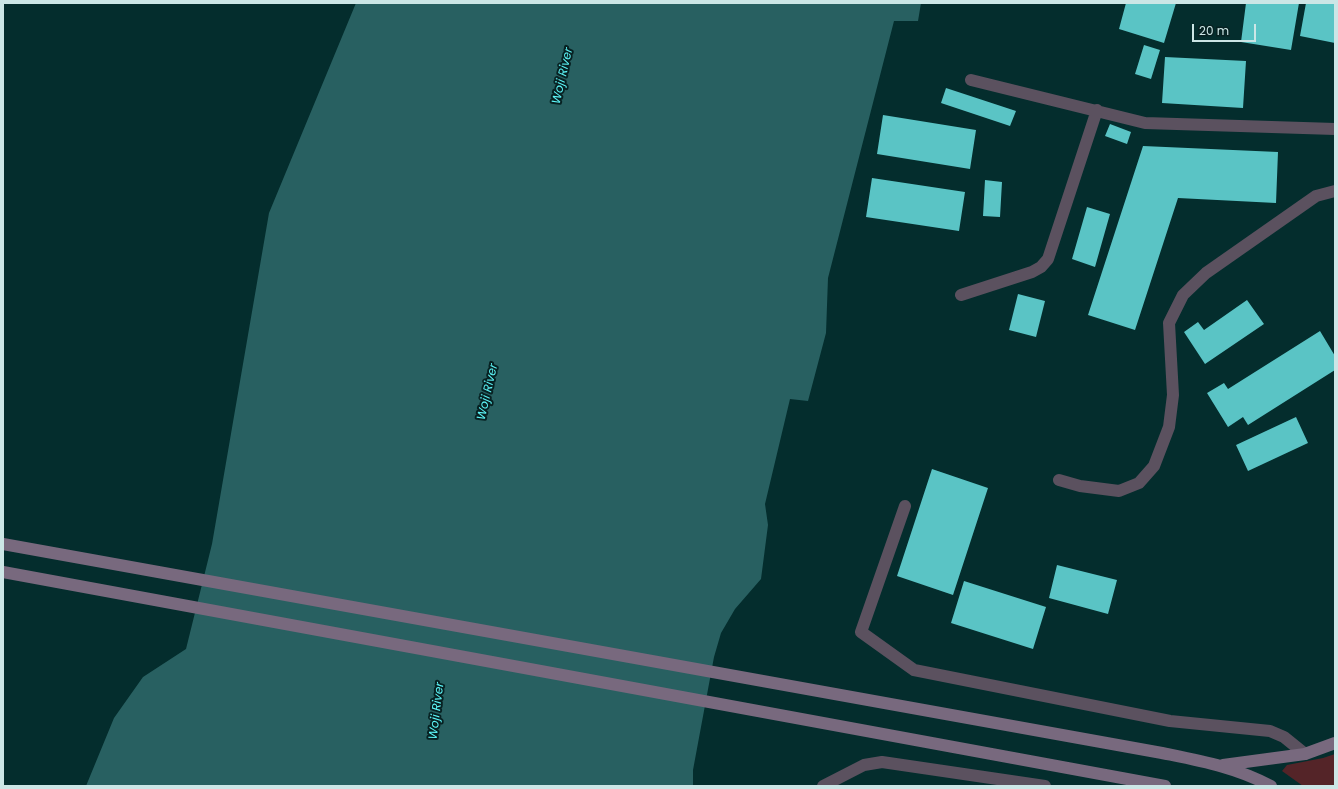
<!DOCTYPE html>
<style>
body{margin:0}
#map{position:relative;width:1338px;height:789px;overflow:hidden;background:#042d2d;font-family:Poppins,sans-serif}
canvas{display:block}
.frame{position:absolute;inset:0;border:4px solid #cce6e6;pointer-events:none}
.scale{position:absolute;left:1192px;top:24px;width:64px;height:18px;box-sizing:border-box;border:2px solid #cce6e6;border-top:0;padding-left:5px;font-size:12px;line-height:14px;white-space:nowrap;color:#cce6e6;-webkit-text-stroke:3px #072122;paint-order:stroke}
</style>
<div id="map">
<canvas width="1338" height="789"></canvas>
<div class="frame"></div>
<div class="scale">20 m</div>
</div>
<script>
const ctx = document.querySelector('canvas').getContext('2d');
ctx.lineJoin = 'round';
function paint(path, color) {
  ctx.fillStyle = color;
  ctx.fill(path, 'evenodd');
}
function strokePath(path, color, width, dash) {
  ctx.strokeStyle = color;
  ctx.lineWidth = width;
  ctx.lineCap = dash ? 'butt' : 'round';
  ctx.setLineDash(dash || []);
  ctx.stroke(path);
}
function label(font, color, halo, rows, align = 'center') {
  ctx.font = font + ' Poppins,sans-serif';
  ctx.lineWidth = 4;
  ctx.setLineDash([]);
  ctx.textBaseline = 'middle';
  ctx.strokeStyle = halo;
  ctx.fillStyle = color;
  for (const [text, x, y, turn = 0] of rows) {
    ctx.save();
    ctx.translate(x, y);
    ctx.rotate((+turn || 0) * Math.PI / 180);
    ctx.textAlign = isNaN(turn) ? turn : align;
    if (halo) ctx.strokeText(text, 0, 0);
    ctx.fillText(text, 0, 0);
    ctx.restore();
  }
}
paint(new Path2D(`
 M1335 754 1334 786H1303L1282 771 1287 765 1323 758Z`), '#542428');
paint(new Path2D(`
 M356 3H921L918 21H894L828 278 826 333 808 401 790 399 765 504 768 525 761 579 735 609 721 633 714 657 693 770V786H86L114 718 143 677 186 649 212 544 269 213Z`), '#286061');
paint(new Path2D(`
 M1126 3H1176L1164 43 1119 29Z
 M1246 3H1299L1291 50 1241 42Z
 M1306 3H1335V43L1300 36Z
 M1144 45 1160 50 1151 79 1135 74Z
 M1165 57 1246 61 1243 108 1162 103Z
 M946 88 1016 111 1010 126 941 103Z
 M883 115 976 130 970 169 877 154Z
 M1110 124 1131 132 1127 144 1105 136Z
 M1143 146 1278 152 1276 203 1178 198 1135 330 1088 315Z
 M872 178 965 192 959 231 866 217Z
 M985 180 1002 182 1000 217 983 216Z
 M1087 207 1110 214 1095 267 1072 259Z
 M1018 294 1045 301 1036 337 1009 330Z
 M1247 300 1264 324 1205 364 1184 332 1198 322 1204 330Z
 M1320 331 1335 356V370L1248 425 1243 417 1228 427 1207 393 1224 383 1228 389Z
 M1296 417 1308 443 1248 471 1236 445Z
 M932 469 988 488 953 595 897 576Z
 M1057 565 1117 580 1108 614 1049 598Z
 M964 581 1046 607 1033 649 951 623Z`), '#5ac4c5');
strokePath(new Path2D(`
 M971 80 1145 123 1335 129
 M961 295 1032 272 1041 267 1048 259 1097 110
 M1059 480 1080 486 1119 491 1139 483 1154 466 1169 427 1173 395 1169 323 1183 295 1206 273 1316 196 1335 191
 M905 506 861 632 914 670 1170 721 1270 731 1284 737 1305 754
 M823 786 864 765 882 762 1045 786`), '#5b515f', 12);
strokePath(new Path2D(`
 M3 544 1162 753C1201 761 1235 767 1271 786
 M3 572 1165 786
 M1223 765 1305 754 1335 743`), '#78697e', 12);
label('italic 12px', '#5df6f8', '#072122', [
 ["Woji River",563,76,-77],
 ["Woji River",488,392,-77],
 ["Woji River",437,711,-83]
]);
</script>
